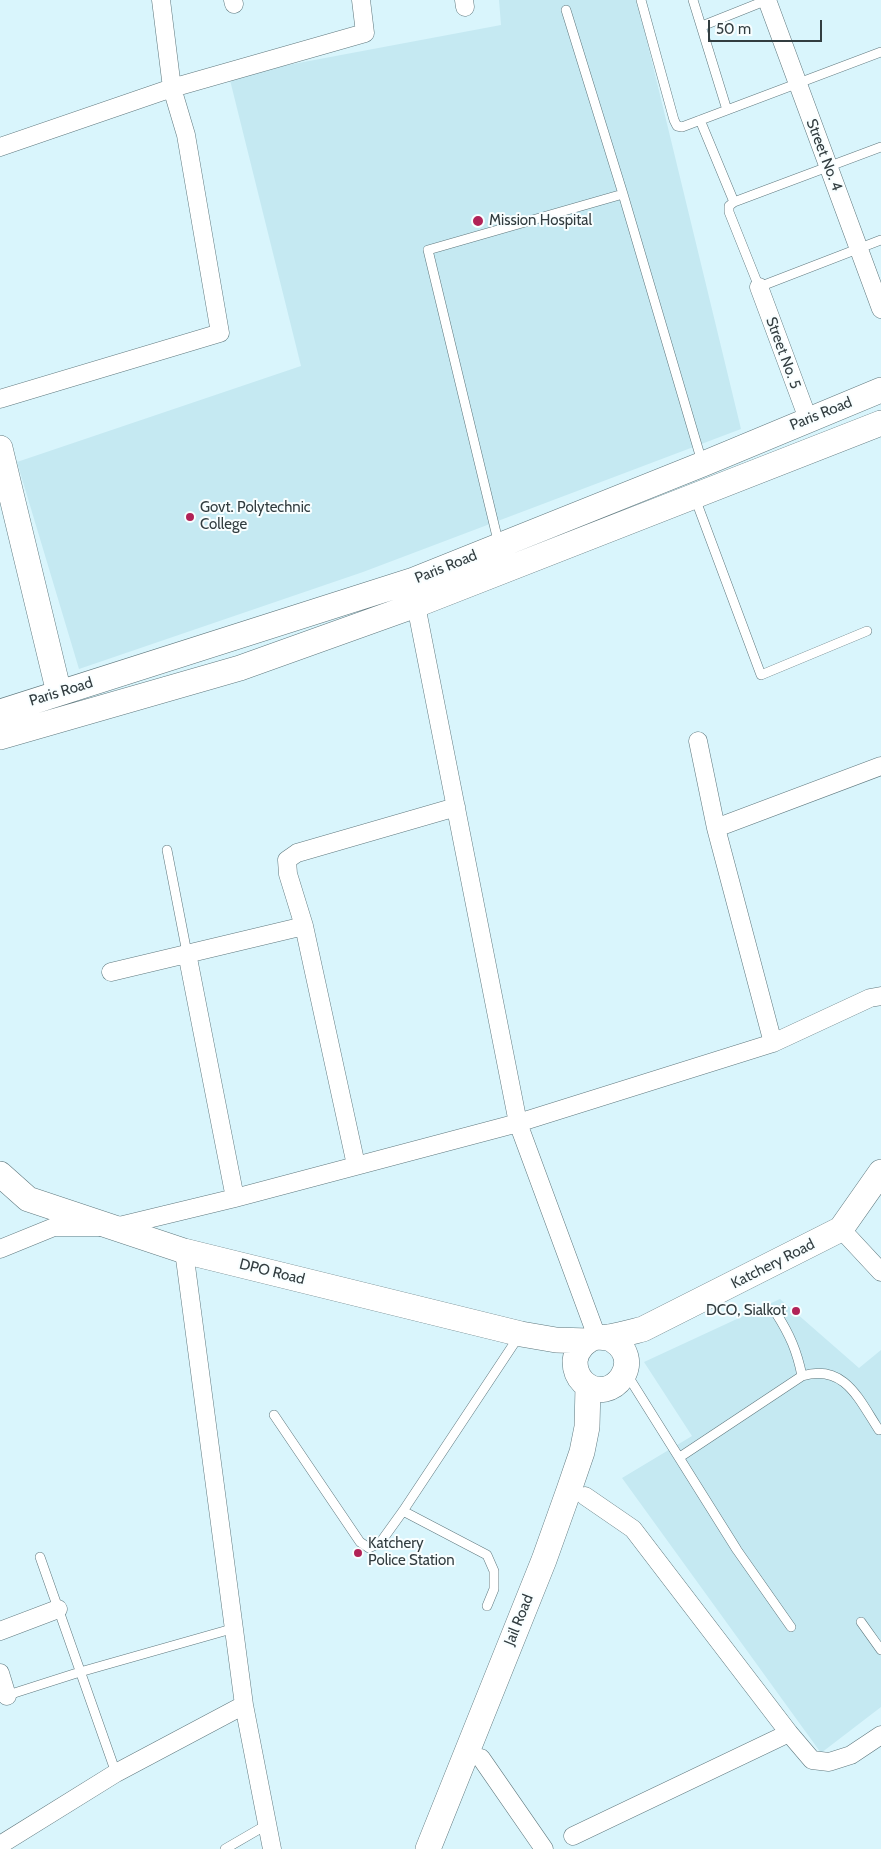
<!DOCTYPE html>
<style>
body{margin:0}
#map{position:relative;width:881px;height:1849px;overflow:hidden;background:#d9f5fc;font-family:Cabin,sans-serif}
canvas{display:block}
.scale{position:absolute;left:708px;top:20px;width:114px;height:22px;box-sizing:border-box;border:2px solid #323d40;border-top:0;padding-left:6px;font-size:15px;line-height:18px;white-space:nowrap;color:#323d40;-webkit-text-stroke:4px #f8feff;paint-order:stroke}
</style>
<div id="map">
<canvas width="881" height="1849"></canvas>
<div class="scale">50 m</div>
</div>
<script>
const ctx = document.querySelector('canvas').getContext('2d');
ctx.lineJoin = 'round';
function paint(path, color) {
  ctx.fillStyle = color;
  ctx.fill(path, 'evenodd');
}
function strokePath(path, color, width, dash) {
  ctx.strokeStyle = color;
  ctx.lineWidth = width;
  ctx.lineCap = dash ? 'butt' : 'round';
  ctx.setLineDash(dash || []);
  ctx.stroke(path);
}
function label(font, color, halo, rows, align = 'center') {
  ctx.font = font + ' Cabin,sans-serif';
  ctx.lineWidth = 4;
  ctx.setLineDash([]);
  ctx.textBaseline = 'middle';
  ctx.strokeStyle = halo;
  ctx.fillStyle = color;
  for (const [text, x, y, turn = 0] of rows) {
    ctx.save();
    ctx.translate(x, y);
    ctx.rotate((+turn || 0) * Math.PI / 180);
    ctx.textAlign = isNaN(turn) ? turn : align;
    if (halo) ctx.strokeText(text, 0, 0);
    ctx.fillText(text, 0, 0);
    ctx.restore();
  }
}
paint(new Path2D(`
 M499 0H637L741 429 363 572 79 669 17 462 301 366 229 76 501 25Z
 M780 1299 859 1368 881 1350V1707L821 1753 622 1478 692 1436 644 1362Z`), '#c5e9f2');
const lane = new Path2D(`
 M641 0 674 120 677 126 682 127 881 52
 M693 0 727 110
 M566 10 623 194 702 462
 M702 26 767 0
 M700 120 734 202
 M881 147 734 202 729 206V212L759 287 881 240
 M695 498 761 675 867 631
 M499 545 428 250 623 194
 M167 850 187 953
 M776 1313C790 1335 797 1351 802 1376
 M626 1373 737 1550 791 1627
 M274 1415 360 1542 369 1548 380 1543 403 1511 519 1336
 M680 1457 802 1376C845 1363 859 1400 879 1430
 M403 1511 487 1555 494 1571V1589L487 1606
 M40 1557 116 1773
 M861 1622 881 1650
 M5 1696 80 1672 235 1628
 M225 1849 268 1824`);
const street = new Path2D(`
 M233 0 234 4
 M464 0 465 7
 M767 0 881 309
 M0 147 172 88 365 33 361 0
 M759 287 808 419
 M0 399 220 333 186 135 172 88 161 0
 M414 595 518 1123 597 1337
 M698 741 716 828 773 1043
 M716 828 881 766
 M187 953 235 1198
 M111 972 304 926
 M356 1165 304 926 288 874 287 860 297 853 456 807
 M841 1229 881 1272
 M0 1249 54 1227H115L235 1198 518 1123 773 1043 870 998 881 996
 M184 1251 244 1705 272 1849
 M585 1496 633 1529 789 1733 812 1760 829 1762 851 1755 881 1735
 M0 1631 58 1609
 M0 1673 7 1696
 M481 1758 544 1849
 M573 1836 789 1733
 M0 1845 116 1773 244 1705`);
const secondary = new Path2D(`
 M0 448 59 693
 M0 712 411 581 703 464 881 390
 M0 737 240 668 416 605 881 423
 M0 1174 28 1199 184 1251 521 1334 556 1340 588 1341
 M607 1337C651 1357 611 1409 583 1382 578 1377 575 1369 575 1361 576 1350 586 1339 597 1337 601 1337 605 1338 609 1337 620 1335 631 1332 643 1329L841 1229 881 1172
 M428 1849 544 1560 569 1490 582 1452 587 1427 588 1386`);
strokePath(lane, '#5f787e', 10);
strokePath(street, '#5f787e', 19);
strokePath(secondary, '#5f787e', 26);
strokePath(lane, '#fff', 9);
strokePath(street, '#fff', 18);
strokePath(secondary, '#fff', 25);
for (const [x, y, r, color] of [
 [478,221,6,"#b12257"],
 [190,517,5,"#b12257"],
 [796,1311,5,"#b12257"],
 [358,1553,5,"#b12257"]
]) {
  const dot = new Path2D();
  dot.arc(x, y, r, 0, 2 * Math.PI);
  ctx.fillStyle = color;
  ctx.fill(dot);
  strokePath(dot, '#f8feff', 2);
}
label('15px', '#323d40', '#f8feff', [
 ["Street No. 4",824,155,69],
 ["Street No. 5",783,353,70],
 ["Paris Road",821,414,-22],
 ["Paris Road",446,567,-22],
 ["Paris Road",61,692,-17],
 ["Katchery Road",773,1264,-27],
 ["DPO Road",272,1272,14],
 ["Jail Road",519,1620,-68]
]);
label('15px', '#323d40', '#f8feff', [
 ["Mission Hospital",489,221],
 ["Govt. Polytechnic",200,508],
 ["College",200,525],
 ["DCO, Sialkot",786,1311,"right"],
 ["Katchery",368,1544],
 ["Police Station",368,1561]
], 'left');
</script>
